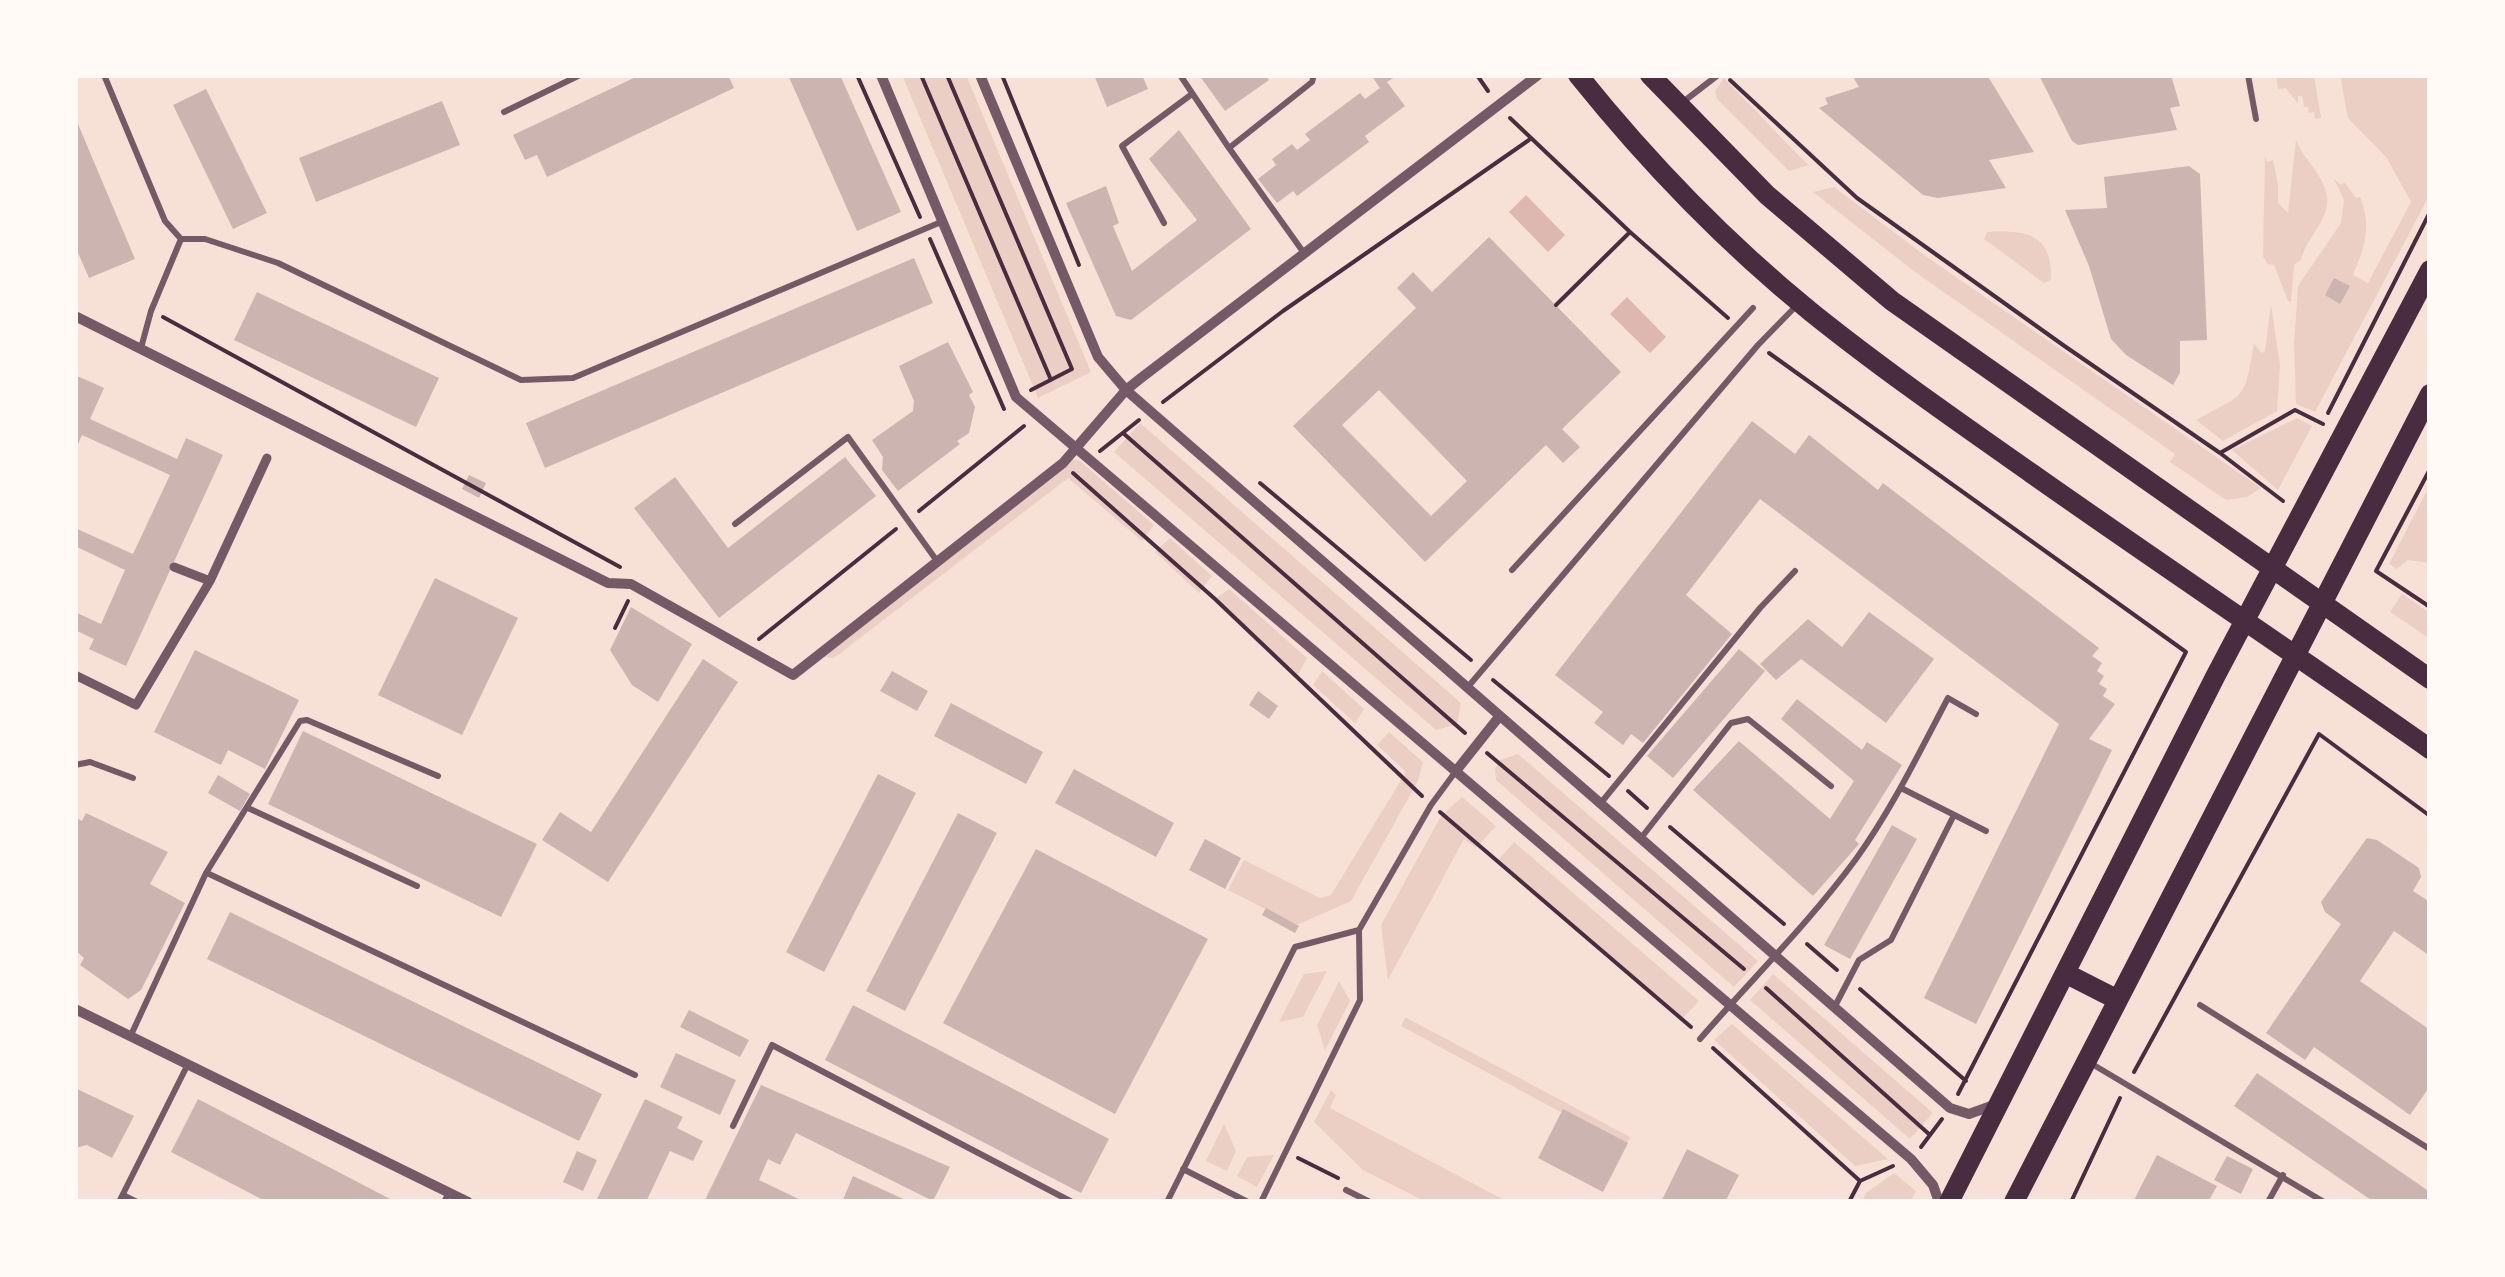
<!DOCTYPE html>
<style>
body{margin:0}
#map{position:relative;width:2505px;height:1277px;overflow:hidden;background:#f7e1d7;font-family:Bitter,serif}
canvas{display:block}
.frame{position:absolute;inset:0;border:78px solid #fffaf5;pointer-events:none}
</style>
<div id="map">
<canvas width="2505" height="1277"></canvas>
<div class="frame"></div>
</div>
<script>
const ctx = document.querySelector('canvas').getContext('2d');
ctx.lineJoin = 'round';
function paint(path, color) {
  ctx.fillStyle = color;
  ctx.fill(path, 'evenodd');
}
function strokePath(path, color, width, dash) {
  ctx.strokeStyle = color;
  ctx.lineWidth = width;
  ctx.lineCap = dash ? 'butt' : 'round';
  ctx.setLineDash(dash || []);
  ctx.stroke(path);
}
paint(new Path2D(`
 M902 75H966L1091 372 1038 398Z
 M2276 75H2314L2321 118 2315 119 2314 112 2309 113 2308 107H2304L2302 96H2298V104L2286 88 2278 89Z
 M2340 75H2430V194L2315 412 2296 404 2294 344 2298 286 2341 223 2344 200 2334 179 2340 184 2345 183 2356 198 2360 197C2372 226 2365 247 2353 275L2368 283 2411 202 2386 157 2348 118Z
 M1724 78 1802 159 1809 165 1789 171 1717 99 1715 91Z
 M2296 140C2307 167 2339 186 2323 218 2316 233 2305 243 2301 260L2294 265 2291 302 2288 301 2274 265 2267 264 2263 256 2265 156 2267 162 2273 160 2278 184V203L2288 213Z
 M1834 187 1927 257 2261 488 2247 497 2226 500 2170 462 2175 454 1915 272 1813 192Z
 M1987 232C2025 230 2053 233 2051 280L2044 283 1984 239Z
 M2271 304 2280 365 2277 411 2223 441 2196 420C2247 392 2244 401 2254 343L2261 353 2265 351Z
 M2297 418 2312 426 2278 490 2232 450Z
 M1140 423 1461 703 1457 724 1436 730 1114 452Z
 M1071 459 1080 461 1154 525 1142 541 1068 478 834 658 816 656Z
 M2430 485V563L2408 560 2397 569 2389 564Z
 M1170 538 1212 576 1199 593 1155 552Z
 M1229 589 1307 658 1297 677 1215 599Z
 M2402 594 2430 613V639L2390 612Z
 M1322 671 1364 709 1355 723 1313 685Z
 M1389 732 1423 762 1418 781 1351 901 1297 925 1228 890 1244 860 1320 898 1331 895 1406 772 1377 745Z
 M1518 754 1758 961 1734 987 1496 780 1495 769 1500 760Z
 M1462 797 1496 826 1476 848 1464 839 1388 980 1381 925 1441 816Z
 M1514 842 1699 1001 1682 1019 1498 860Z
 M1327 971 1303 1017 1279 1022 1304 974Z
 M1773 974 1933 1113 1910 1139 1750 1000Z
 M1339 981 1350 1001 1325 1050 1317 1025Z
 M1405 1017 1630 1137 1612 1175 1603 1179 1618 1143 1401 1026Z
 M1732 1024 1888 1159 1855 1166 1714 1040Z
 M1331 1090 1336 1095 1330 1108 1508 1202H1426L1363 1170 1314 1122Z
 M1224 1124 1236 1151 1227 1171 1206 1161Z
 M1274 1155 1257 1187 1237 1176 1247 1157Z
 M1894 1173 1916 1191 1910 1202H1862L1866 1193Z`), '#ebcfc5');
paint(new Path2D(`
 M1526 195 1565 235 1548 252 1509 212Z
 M1627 297 1666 337 1650 353 1610 314Z`), '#dcb8b0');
paint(new Path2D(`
 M640 75H728L734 88 547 177 537 155 525 160 513 135Z
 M788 75H840L901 212 857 231Z
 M1094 75H1142L1148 89 1107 107Z
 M1199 75H1265L1269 80 1225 111Z
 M1371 75H1398L1387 82 1405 106 1365 136 1369 142 1297 196 1293 191 1277 203 1258 179 1276 165 1272 159 1292 144 1297 150 1310 140 1305 134 1360 93 1365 99 1380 88Z
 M1852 75H1987L2034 152 1989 160 2006 188 1938 198 1923 195 1819 108 1828 104 1825 98 1859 87Z
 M2039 75H2171L2180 106 2170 108 2177 130 2078 145 2072 141Z
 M206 89 267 213 233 229 173 105Z
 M442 101 460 145 316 202 299 158Z
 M75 117 135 259 89 278 75 246Z
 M1179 130 1251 229 1131 320 1116 316 1066 203 1106 186 1119 223 1113 226 1132 271 1197 220 1149 159Z
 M2189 166 2200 174 2207 340 2180 341V373L2173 385 2126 355 2111 339 2089 266 2065 210 2107 208 2104 177Z
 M1489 237 1621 372 1562 429 1580 447 1563 463 1546 445 1425 562 1293 426 1416 308 1397 288 1413 272 1432 292ZM1379 390 1467 481 1431 516 1342 425Z
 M914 258 933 303 545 468 526 423Z
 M2334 278 2350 286 2340 304 2325 295Z
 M257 292 439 378 416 427 234 340Z
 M948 342 973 392 969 395 975 407 969 433 957 441 960 444 898 491 882 470 883 457 872 440 913 411 914 401 899 366Z
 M75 375 104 388 90 419 177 459 186 438 223 455 126 666 89 649 94 639 75 630V612L101 624 125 570 75 546V528L133 554 170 475 82 435 75 451Z
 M1752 421 1795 454 1809 435 1878 490 1883 483 2099 648 2092 656 2102 663 2097 671 2104 676 2099 684 2107 689 2103 696 2115 704 2089 739 2112 750 1976 1024 1924 998 2059 724 1760 499 1686 595 1732 634 1643 743 1631 734 1623 745 1594 723 1603 712 1555 675Z
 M845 457 876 496 719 618 634 508 675 477 728 548Z
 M469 475 486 483 479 498 462 489Z
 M435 578 518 618 462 735 378 695Z
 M631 607 692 644 658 702 632 685 610 650Z
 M1869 612 1934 659 1886 723 1801 659 1776 680 1760 664 1808 619 1842 647Z
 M1739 649 1765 671 1673 778 1647 756Z
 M195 650 299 700 265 769 228 750 221 765 154 732Z
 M703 659 738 682 608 882 542 840 560 812 591 832Z
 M892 671 928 691 917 711 880 691Z
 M1258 691 1278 706 1269 719 1249 705Z
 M1797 699 1862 750 1867 742 1902 765 1855 840 1859 844 1813 896 1693 790 1739 741 1830 819 1854 781 1781 719Z
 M951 703 1043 752 1026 784 934 736Z
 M303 731 537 844 501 917 268 804Z
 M1074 769 1174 823 1156 857 1055 803Z
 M878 774 916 793 824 972 786 952Z
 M218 775 250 794 240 811 208 793Z
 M86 813 168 852 150 884 185 903 141 990 128 999 80 965 84 958 75 950V817L82 821Z
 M958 813 997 833 905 1011 866 991Z
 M1892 825 1917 839 1850 959 1824 945Z
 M2367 838 2377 840 2419 868 2421 877 2413 891 2430 902V956L2394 931 2360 981 2430 1030V1086L2410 1115 2314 1047 2305 1060 2266 1033 2341 924 2325 912 2321 902Z
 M1205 839 1241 858 1225 889 1189 870Z
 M1036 849 1208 939 1115 1114 943 1023Z
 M1266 908 1299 926 1295 933 1262 915Z
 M230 912 602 1094 579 1141 207 959Z
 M853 1005 1109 1139 1081 1193 825 1060Z
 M689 1010 749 1040 740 1057 680 1027Z
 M676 1053 736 1080 720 1115 660 1087Z
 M2257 1073 2430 1192V1202H2374L2234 1106Z
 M761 1085 950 1167 933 1201 796 1133 780 1165 768 1159 759 1180 805 1202H704Z
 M75 1088 134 1116 112 1158 87 1145 75 1148Z
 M198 1099 396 1202H267L171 1152Z
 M645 1099 683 1117 677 1128 703 1141 693 1161 670 1151 646 1202H603L597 1199Z
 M1563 1109 1628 1143 1603 1192 1538 1158Z
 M1687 1149 1739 1175 1725 1202H1661Z
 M577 1151 597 1160 583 1191 563 1182Z
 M2157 1155 2217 1186 2208 1202H2133Z
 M2227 1156 2253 1169 2241 1194 2214 1180Z
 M853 1176 910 1202H842Z`), '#ccb4b1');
strokePath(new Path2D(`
 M857 75 920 217
 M921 75 1051 380
 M947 75 1072 369 1031 390
 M1002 75 1079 265
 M1477 75 1488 91
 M1730 80 1857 198 2063 345 2220 453 2283 501
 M1510 118 1630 232 1728 318
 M930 239 1004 409
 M1556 305 1630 232
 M163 317 620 567
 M1769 353 2186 652 1958 1094
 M1163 402 1283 311 1529 140
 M2328 413 2430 212
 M1123 433 1465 733
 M1100 451 1139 420
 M2220 453 2295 410 2323 424
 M2430 469 2376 571 2430 607
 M1073 473 1215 599 1422 796
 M1260 483 1471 660
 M919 511 1024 426
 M615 628 628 601
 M759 639 896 529
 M1493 680 1609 776
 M1487 753 1744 969
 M1628 791 1647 808
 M1440 812 1691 1027
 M1670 827 1784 924
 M1807 944 1837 970
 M1766 988 1930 1135
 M1860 989 1966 1081
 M1713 1048 1860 1181
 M2134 1072 2319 734 2430 816
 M1921 1147 1942 1119
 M1298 1158 1338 1178
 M1849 1202 1860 1181 1893 1166
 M2071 1202 2120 1098`), '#4a2c40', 4);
strokePath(new Path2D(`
 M104 75 165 221 181 239 151 311 141 348
 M1180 75 1229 148 1312 82 1314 75
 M2248 75 2256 119
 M1683 102 1718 75
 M504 112 580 75
 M1229 148 1304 253
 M1164 223 1122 146 1192 94
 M181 239H205L278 263 521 380 573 378 941 222
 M735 524 848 437 937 561
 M1512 570 1753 308
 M1467 688 1758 345 1798 304
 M75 765 90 762 133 778
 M1901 788 1986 831
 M1600 804 1760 608 1795 571
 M248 808 417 886
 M1641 838 1731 723 1748 719 1831 786
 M207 873 635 1075
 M2200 1005 2428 1148 2430 1146
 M1835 1006 1859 960 1891 940 1954 815
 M131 1035 206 873 300 721 307 720 438 776
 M1700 1039C1752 979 1809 923 1856 859 1892 809 1919 753 1948 698L1976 714
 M2092 1064 2324 1202
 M733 1126 772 1045 1072 1202
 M1183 1169 1248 1202
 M1346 1190 1370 1202
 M123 1195 137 1202
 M119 1202 188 1064
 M444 1202 449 1193
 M1167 1202 1295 947 1359 930
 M1261 1202 1360 1000 1359 930 1431 805 1456 771
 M2268 1202 2283 1175`), '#755966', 6);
strokePath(new Path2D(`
 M174 567 210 581 267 458
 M75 675 136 705 210 581`), '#755966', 9);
strokePath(new Path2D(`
 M881 75 1016 397 1911 1159 1933 1185 1939 1202
 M980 75 1098 357 1126 390 1950 1108 1969 1114 1994 1105
 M75 316 608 583 631 584 793 675 1063 463 1126 390 1141 378 1538 75
 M1456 771 1498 718
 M75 1009 468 1202`), '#755966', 10);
strokePath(new Path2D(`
 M1578 75C1647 161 1725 242 1811 312 1882 369 1957 421 2031 473 2163 566 2298 656 2430 749
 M1650 75 1767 195 1892 301 2430 679
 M2065 973 2118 1000
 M1949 1202 2216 675 2430 270
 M2014 1202 2430 394`), '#4a2c40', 20);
</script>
